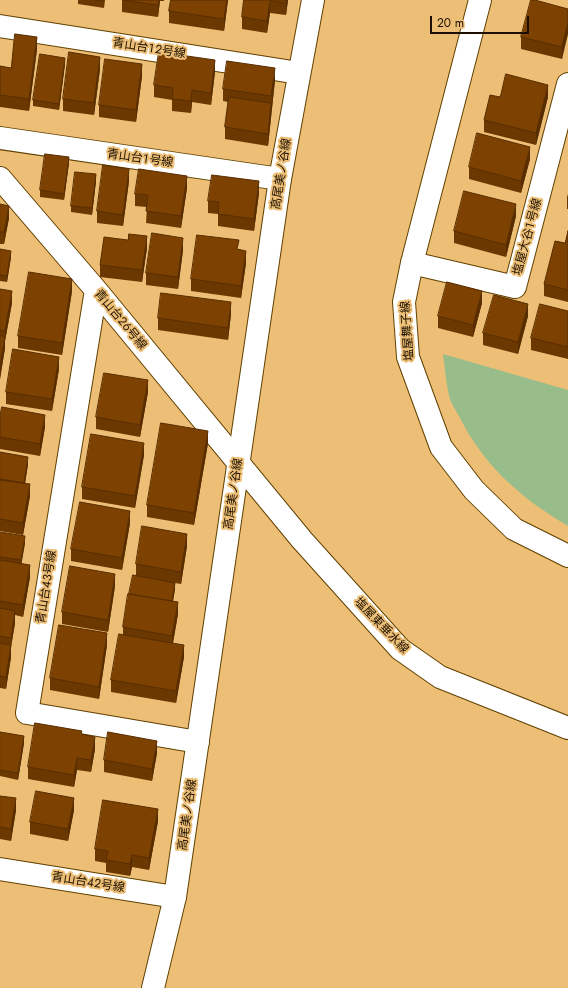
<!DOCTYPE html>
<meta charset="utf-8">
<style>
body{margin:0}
#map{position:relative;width:568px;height:988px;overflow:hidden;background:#edbf76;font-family:Jost,sans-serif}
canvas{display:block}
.scale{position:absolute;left:430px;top:16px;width:99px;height:18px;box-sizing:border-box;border:2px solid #1c0f00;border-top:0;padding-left:5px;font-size:12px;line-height:14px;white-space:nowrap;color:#1c0f00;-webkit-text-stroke:3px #edbf76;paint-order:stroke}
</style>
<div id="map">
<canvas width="568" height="988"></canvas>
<div class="scale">20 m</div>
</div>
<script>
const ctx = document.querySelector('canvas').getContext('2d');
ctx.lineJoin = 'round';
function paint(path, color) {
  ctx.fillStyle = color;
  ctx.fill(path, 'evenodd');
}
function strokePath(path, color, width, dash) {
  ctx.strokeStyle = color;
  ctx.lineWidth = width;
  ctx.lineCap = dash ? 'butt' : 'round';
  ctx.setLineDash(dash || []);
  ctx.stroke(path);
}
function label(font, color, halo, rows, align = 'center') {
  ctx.font = font + ' Jost,"Noto Sans JP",sans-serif';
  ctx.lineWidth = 4;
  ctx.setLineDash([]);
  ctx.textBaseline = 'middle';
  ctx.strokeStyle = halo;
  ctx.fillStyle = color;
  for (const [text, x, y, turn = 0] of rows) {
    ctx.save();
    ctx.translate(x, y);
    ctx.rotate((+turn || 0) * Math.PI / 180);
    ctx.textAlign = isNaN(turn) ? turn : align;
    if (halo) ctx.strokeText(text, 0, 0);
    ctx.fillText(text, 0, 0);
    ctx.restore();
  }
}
paint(new Path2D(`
 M443 354 568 390V526C522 499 484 466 460 418 457 412 452 405 450 399 446 385 445 368 443 354Z`), '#98bd8a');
const minor = new Path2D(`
 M0 26 299 73
 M0 138 280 179
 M0 178 96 290 302 540 400 649 440 677 568 728
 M412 263 515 287 568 84
 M96 290 27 713 198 742
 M0 869 175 897`);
const tertiary = new Path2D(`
 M480 0 412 263 404 302 408 357 441 447 474 490 514 529 568 556
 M153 988 175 897 280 179 313 0`);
strokePath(minor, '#604100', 24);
strokePath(tertiary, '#604100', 24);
strokePath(minor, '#fff', 22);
strokePath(tertiary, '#fff', 22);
paint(new Path2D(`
 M78 0H105L104 8 78 4Z
 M122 0H164V1H160L158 17 122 12Z
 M171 0H228L224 31 169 23V11Z
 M244 0H288L286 15 270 13 267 33 242 29V17Z
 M568 9 562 59 521 49V37Z
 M37 49 29 111 0 107V66L11 68Z
 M65 64 59 110 33 106V100Z
 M100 69 94 115 63 111V99Z
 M215 72 211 105 192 102 191 113 172 111V100L154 97V85Z
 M142 76 136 122 99 117V105Z
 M275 80 268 146 225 139V127L228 102 223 101V89Z
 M500 97H548L536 145 484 132V120Z
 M530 159 521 193 469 179V167Z
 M69 163 64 200 40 197V190Z
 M96 181 92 215 71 212V206Z
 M129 181 123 226 97 223V211Z
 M187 188 181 228 146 223 147 207 135 206V194Z
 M259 193 254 231 218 226V214L208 213V201Z
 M568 194V209H567V197Z
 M0 204 9 218 4 244H0Z
 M516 216 506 257 454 243V231Z
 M568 231V302L544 296V284L565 243Z
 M147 248 142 282 100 277V265Z
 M0 249 11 257 7 282 0 281Z
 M239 249 246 263 241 298 191 291V279Z
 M183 250 178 289 146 285V273Z
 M0 289 12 303 5 341V348L0 379Z
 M72 291 62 355 18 348V336Z
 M482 303 473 337 438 328V316Z
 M568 311V359L531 350V338Z
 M231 314 228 340 158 330V318Z
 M528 316 518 354 483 345V333Z
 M59 369 52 411 6 404V392Z
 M148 392 140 437 96 429V417Z
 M0 416 45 427 40 456 0 449Z
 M208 443 194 525 147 517V505Z
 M0 452 28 464 25 484 30 496 23 535 0 531Z
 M144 455 135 508 82 499V487Z
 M130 523 122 570 71 561V549Z
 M0 532 25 543 21 564 30 577 23 617 15 615V623L11 647V657L6 689 0 688Z
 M187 546 181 584 175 583V589L173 601 178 614 173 643 184 657 176 703 111 692V680L123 634V627L129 594 136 576V564Z
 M115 586 108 632 62 624V612Z
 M107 645 99 699 50 690V678Z
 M0 732 24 743 18 780 0 776Z
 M95 749 91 772 77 770 74 787 28 779V767Z
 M157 753 152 781 104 772V760Z
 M0 785V796L16 810 11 841 0 839Z
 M74 810 68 841 30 834V822Z
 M158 821 149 870 132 867 130 876 106 872V863L95 861V849Z`), '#6c3801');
paint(new Path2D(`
 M159 0H160L158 17V5Z
 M227 0H228L224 31V19Z
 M286 0H288L286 15Z
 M270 1V13L267 33V21Z
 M568 22V34L562 59V47Z
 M37 37V49L29 111V99Z
 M100 57V69L94 115V103Z
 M65 58V64L59 110V104Z
 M215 60V72L211 105V93Z
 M142 64V76L136 122V110Z
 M275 68V80L268 146V134Z
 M548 85V97L536 145V133Z
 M192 90V102L191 113V101Z
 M530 147V159L521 193V181Z
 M69 157V163L64 200V194Z
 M129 169V181L123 226V215Z
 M96 174V181L92 215V208Z
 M187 176V188L181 228V216Z
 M259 181V193L254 231V219Z
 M516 204V216L506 257V245Z
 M9 206V218L4 244V232Z
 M147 236V248L142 282V270Z
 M183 238V250L178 289V277Z
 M11 251V257L7 282V276Z
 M246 251V263L241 298V286Z
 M72 279V291L62 355V343Z
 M12 291V303L5 341V348L0 379V367L5 339V331Z
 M482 291V303L473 337V325Z
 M231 302V314L228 340V328Z
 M528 304V316L518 354V342Z
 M59 357V369L52 411V399Z
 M148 380V392L140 437V425Z
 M45 415V427L40 456V444Z
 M208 431V443L194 525V513Z
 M144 443V455L135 508V496Z
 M28 457V464L24 490V483Z
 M30 484V496L23 535V523Z
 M130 511V523L122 570V558Z
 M187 534V546L181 584V572Z
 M25 536V543L21 567V560Z
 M30 565V577L23 617V605Z
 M115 574V586L108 632V620Z
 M175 583V589L171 613V606Z
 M178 602V614L172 648V636Z
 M15 611V623L11 647V657L6 689V677L11 648V638Z
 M107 633V645L99 699V687Z
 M184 645V657L176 703V691Z
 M24 736V743L18 780V773Z
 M95 737V749L91 772V760Z
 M157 741V753L152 781V769Z
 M77 758V770L74 787V775Z
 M16 798V810L11 841V829Z
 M74 798V810L68 841V829Z
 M158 809V821L149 870V858Z
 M132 855V867L130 876V864Z`), '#582e01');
const building = new Path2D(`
 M95 0H104V1Z
 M123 0H159L158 5Z
 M171 0H227L224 19 169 11Z
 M244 0H286V3L270 1 267 21 242 17Z
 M531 0H535L568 9V22L562 47 521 37Z
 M15 34 37 37 29 99 0 95V66L11 68Z
 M69 52 100 57 94 103 63 99Z
 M159 52 215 60 211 93 192 90 191 101 172 99 173 88 154 85Z
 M40 54 65 58 59 104 33 100Z
 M105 59 142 64 136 110 99 105Z
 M227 61 275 68 271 96 223 89Z
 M506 74 548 85 536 133 484 120 490 95 500 97Z
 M229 97 271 103 268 134 225 127Z
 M477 133 530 147 521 181 469 167Z
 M45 154 69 157 64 194 40 190Z
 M103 165 129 169 123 215 97 211Z
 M139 169 187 176 181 216 146 211 148 195 135 194Z
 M75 172 96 174 92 208 71 206Z
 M212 175 259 181 254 219 218 214 219 202 208 201Z
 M464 191 516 204 506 245 454 231Z
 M0 204 9 206 4 232H0Z
 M568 231V290L544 284 555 241 565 243Z
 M152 233 183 238 178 277 146 273Z
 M129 234 147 236 142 270 100 265 104 237 128 240Z
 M197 235 239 240 237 249 246 251 241 286 191 279Z
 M0 249 11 251 7 276 0 275Z
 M29 272 72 279 62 343 18 336Z
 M447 282 482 291 473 325 438 316Z
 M0 289 12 291 5 331 0 330Z
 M161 293 231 302 228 328 158 318Z
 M494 295 528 304 518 342 483 333Z
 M540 304 568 311V347L531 338Z
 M0 336H5L0 367Z
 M13 349 59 357 52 399 6 392Z
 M104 373 148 380 140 425 96 417Z
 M2 407 45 415 40 444 0 437V416Z
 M161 423 208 431 194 513 147 505Z
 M91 434 144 443 135 496 82 487Z
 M0 452 28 457 24 483 0 479Z
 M0 480 30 484 23 523 0 519Z
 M80 502 130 511 122 558 71 549Z
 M142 526 187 534 181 572 136 564Z
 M0 532 25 536 21 560 0 557Z
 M0 560 30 565 23 605 0 601Z
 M70 566 115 574 108 620 62 612Z
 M133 575 175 583 172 601 129 594Z
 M128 594 178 602 172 636 123 627Z
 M0 608 15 611 11 638 0 636Z
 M59 625 107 633 99 687 50 678Z
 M119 634 184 645 176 691 111 680Z
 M0 643 11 645 6 677 0 676Z
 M35 723 82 731 81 734 95 737 91 760 77 758 74 775 28 767Z
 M0 732 24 736 18 773 0 770Z
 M108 732 157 741 152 769 104 760Z
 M36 791 74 798 68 829 30 822Z
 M0 796 16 798 11 829 0 827Z
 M103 800 158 809 149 858 132 855 130 864 106 860 108 851 95 849Z`);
paint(building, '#7d4101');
strokePath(building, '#582e01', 1);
label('12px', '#1c0f00', '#edbf76', [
 ["青山台１２号線",149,49,9],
 ["青山台１号線",140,159,8],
 ["高尾美ノ谷線",282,174,-81],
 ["塩屋大谷１号線",528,237,-75],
 ["青山台２６号線",120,320,50],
 ["塩屋舞子線",408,331,-94],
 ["高尾美ノ谷線",234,494,-82],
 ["青山台４３号線",47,587,-81],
 ["塩屋東垂水線",381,626,46],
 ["高尾美ノ谷線",188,815,-82],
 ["青山台４２号線",88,883,9]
]);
</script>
